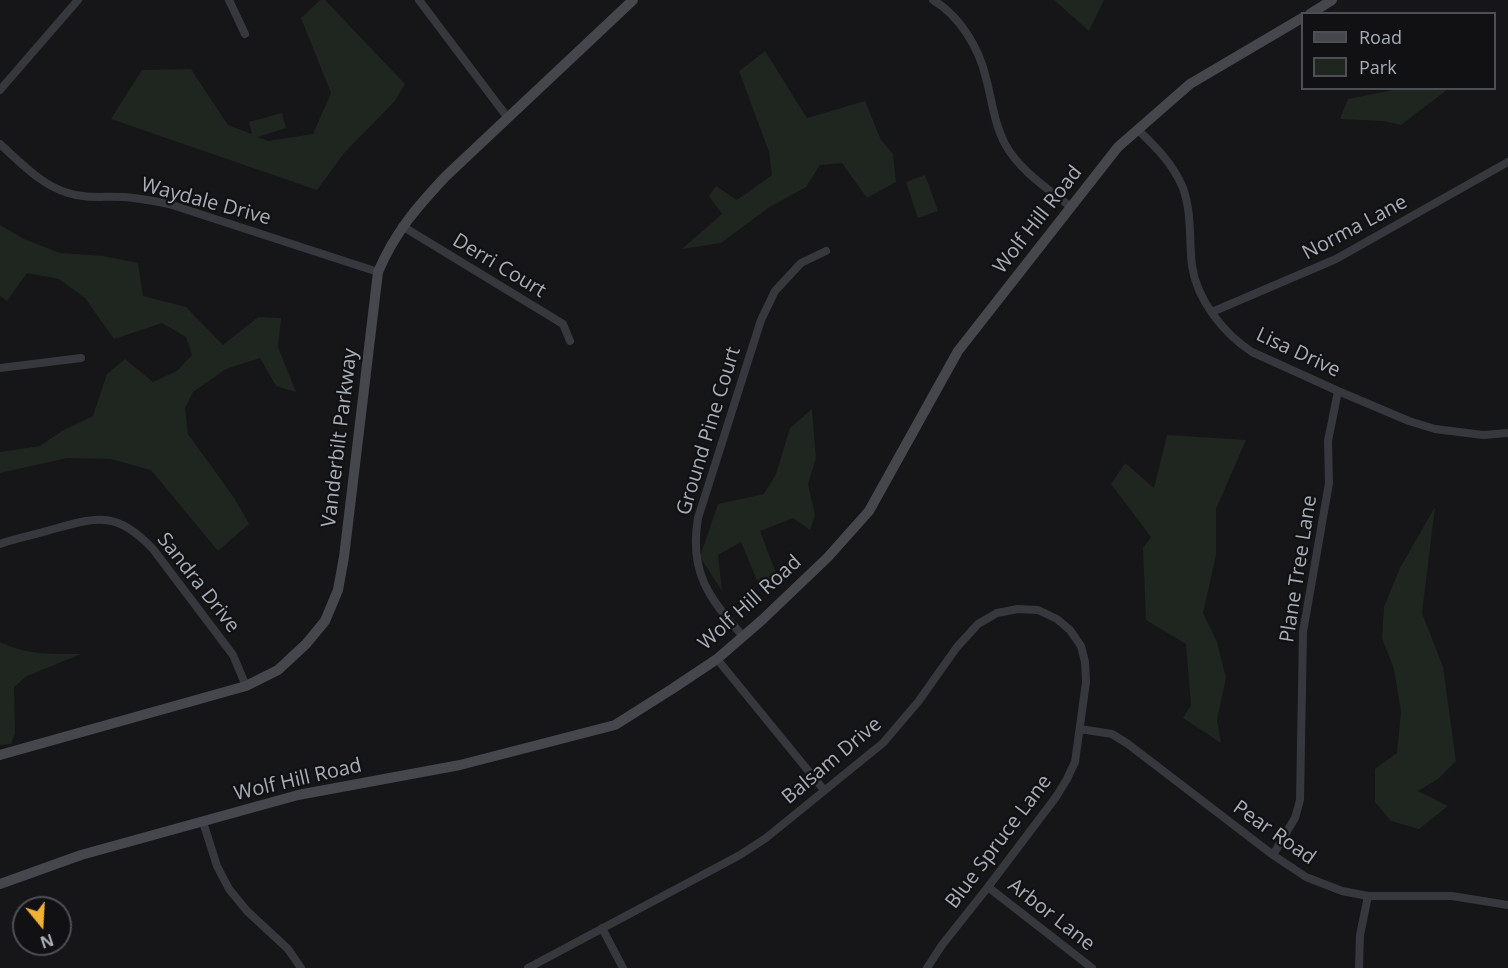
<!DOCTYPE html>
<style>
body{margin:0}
#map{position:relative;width:1508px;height:968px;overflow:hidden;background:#161618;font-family:"Open Sans",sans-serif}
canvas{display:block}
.legend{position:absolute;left:1301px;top:12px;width:195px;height:78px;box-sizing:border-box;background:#111113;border:2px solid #4d4f55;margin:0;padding:8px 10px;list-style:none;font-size:18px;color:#a8adb8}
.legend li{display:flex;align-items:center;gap:12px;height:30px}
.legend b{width:30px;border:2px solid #4d4f55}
.north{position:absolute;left:12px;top:896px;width:60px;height:60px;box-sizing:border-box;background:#111113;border:2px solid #4d4f55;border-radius:50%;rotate:162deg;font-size:16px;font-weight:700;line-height:24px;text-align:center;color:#a8adb8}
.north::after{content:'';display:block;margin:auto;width:21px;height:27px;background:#f2b134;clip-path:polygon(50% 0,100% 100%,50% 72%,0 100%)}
</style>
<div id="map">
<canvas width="1508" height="968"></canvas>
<ul class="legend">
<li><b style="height:8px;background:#45474d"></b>Road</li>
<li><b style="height:16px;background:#1e261f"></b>Park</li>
</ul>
<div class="north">N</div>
</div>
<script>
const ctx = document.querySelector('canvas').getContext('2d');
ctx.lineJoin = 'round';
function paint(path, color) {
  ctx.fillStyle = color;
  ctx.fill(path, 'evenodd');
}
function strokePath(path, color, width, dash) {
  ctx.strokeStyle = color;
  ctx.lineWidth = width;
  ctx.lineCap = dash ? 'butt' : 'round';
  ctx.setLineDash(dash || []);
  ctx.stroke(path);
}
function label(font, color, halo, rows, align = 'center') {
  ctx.font = font + ' "Open Sans",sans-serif';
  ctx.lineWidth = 4.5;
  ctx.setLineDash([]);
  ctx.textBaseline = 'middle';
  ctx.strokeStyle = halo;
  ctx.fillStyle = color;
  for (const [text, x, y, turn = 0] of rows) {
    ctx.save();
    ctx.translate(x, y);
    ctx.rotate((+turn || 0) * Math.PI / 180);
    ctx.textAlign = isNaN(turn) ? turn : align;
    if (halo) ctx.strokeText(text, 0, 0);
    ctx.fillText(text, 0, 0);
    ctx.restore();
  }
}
paint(new Path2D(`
 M320 0H325L405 84 395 101 345 152 317 190 111 119 142 70 191 69 228 125 252 134 249 122 282 113 286 128 258 137 268 141 313 134 331 93 301 18Z
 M1054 0H1104L1089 31Z
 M765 51 807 118 865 101 881 140 893 154 896 182 867 198 842 163 820 165 806 187 768 208 721 243 682 249 722 214 709 196 716 186 737 200 772 175 769 152 739 71Z
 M1398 89H1448L1401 125 1383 121 1340 119 1348 99Z
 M925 175 938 211 918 218 906 182Z
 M0 225 24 239 60 253 103 256 138 263 143 296 186 307 223 345 258 317 281 318 278 347 296 392 276 386 260 358 226 369 193 392 185 408 188 434 235 499 249 524 218 551 151 470 111 459 67 458 0 473V452L40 446 62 431 93 416 107 374 125 359 153 382 177 371 192 355 186 337 162 323 114 339 85 298 59 279 27 273 7 301 0 296Z
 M812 409 816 458 808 484 815 515 810 530 793 518 760 531 779 581 761 590 741 542 718 555 722 591 700 557 718 504 764 494 776 474 790 428Z
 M1167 435 1246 440 1216 509V555L1203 613 1217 642 1226 678 1217 720 1221 743 1183 718 1191 705 1186 644 1146 620 1143 548 1151 537 1111 484 1125 463 1154 488Z
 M1435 507 1422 613 1443 667 1456 761 1438 779 1418 791 1448 806 1419 829 1391 821 1375 802V769L1397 753 1401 712 1394 669 1382 638 1384 607 1400 568Z
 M0 642C26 655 52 654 81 654L27 676 14 687 15 733 11 744 0 745Z`), '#1e261f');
strokePath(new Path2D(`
 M229 0 245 34
 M419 0 508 118
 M933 0C960 16 979 48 986 78 992 100 994 123 1005 144 1019 170 1048 189 1071 207
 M0 90 78 0
 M1138 130C1156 147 1173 164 1183 188 1192 213 1189 241 1192 266 1197 300 1224 334 1252 352L1338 391 1409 421 1435 429 1483 435 1508 433
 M0 144C20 162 41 185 68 193 86 199 104 196 123 197 139 198 154 201 169 204L378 272
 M402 226 563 324 570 341
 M1212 312 1336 259 1508 162
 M0 368 81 358
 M0 544C16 538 34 535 50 530 98 517 115 510 153 549L233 655 246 686
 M743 636C708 598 689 571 698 518L761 320 775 291 801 263 826 251
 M717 659 824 790
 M1080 729 1112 734 1128 744 1273 855 1306 877 1342 891 1368 896H1452L1508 905
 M203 822 217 866 229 889 247 911 288 949 301 968
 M1273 855 1295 818 1300 800 1303 632 1329 483 1328 441 1338 391
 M988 887 1092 968
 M602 928 623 968
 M528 968 740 855 766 838 883 743 918 702 957 647 978 624 997 613 1018 609 1038 610 1057 619 1070 630 1081 646 1085 662 1086 682 1075 762 1067 779 1056 797 988 887 942 945 927 968
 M1359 968 1360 935 1368 896`), '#37383d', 8);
strokePath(new Path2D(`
 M1310 14 1332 0
 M0 755 246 686 278 670 306 644 325 621 338 590 344 557 378 272C395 232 417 207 446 176L633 0
 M0 884 81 855 298 795 460 765 615 725 672 689 717 659 762 620 828 557 869 511 958 351 1118 147 1190 84 1302 18`), '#45474d', 10);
label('20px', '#a8adb8', '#111113', [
 ["Waydale Drive",206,202,15],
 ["Wolf Hill Road",1038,220,-52],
 ["Norma Lane",1355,228,-28],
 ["Derri Court",499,266,31],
 ["Lisa Drive",1298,353,25],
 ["Ground Pine Court",709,431,-73],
 ["Vanderbilt Parkway",340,438,-83],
 ["Plane Tree Lane",1299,569,-81],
 ["Sandra Drive",198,583,52],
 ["Wolf Hill Road",750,603,-42],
 ["Balsam Drive",832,761,-40],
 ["Wolf Hill Road",298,780,-13],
 ["Pear Road",1274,833,35],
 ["Blue Spruce Lane",999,842,-53],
 ["Arbor Lane",1051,915,38]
]);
</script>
